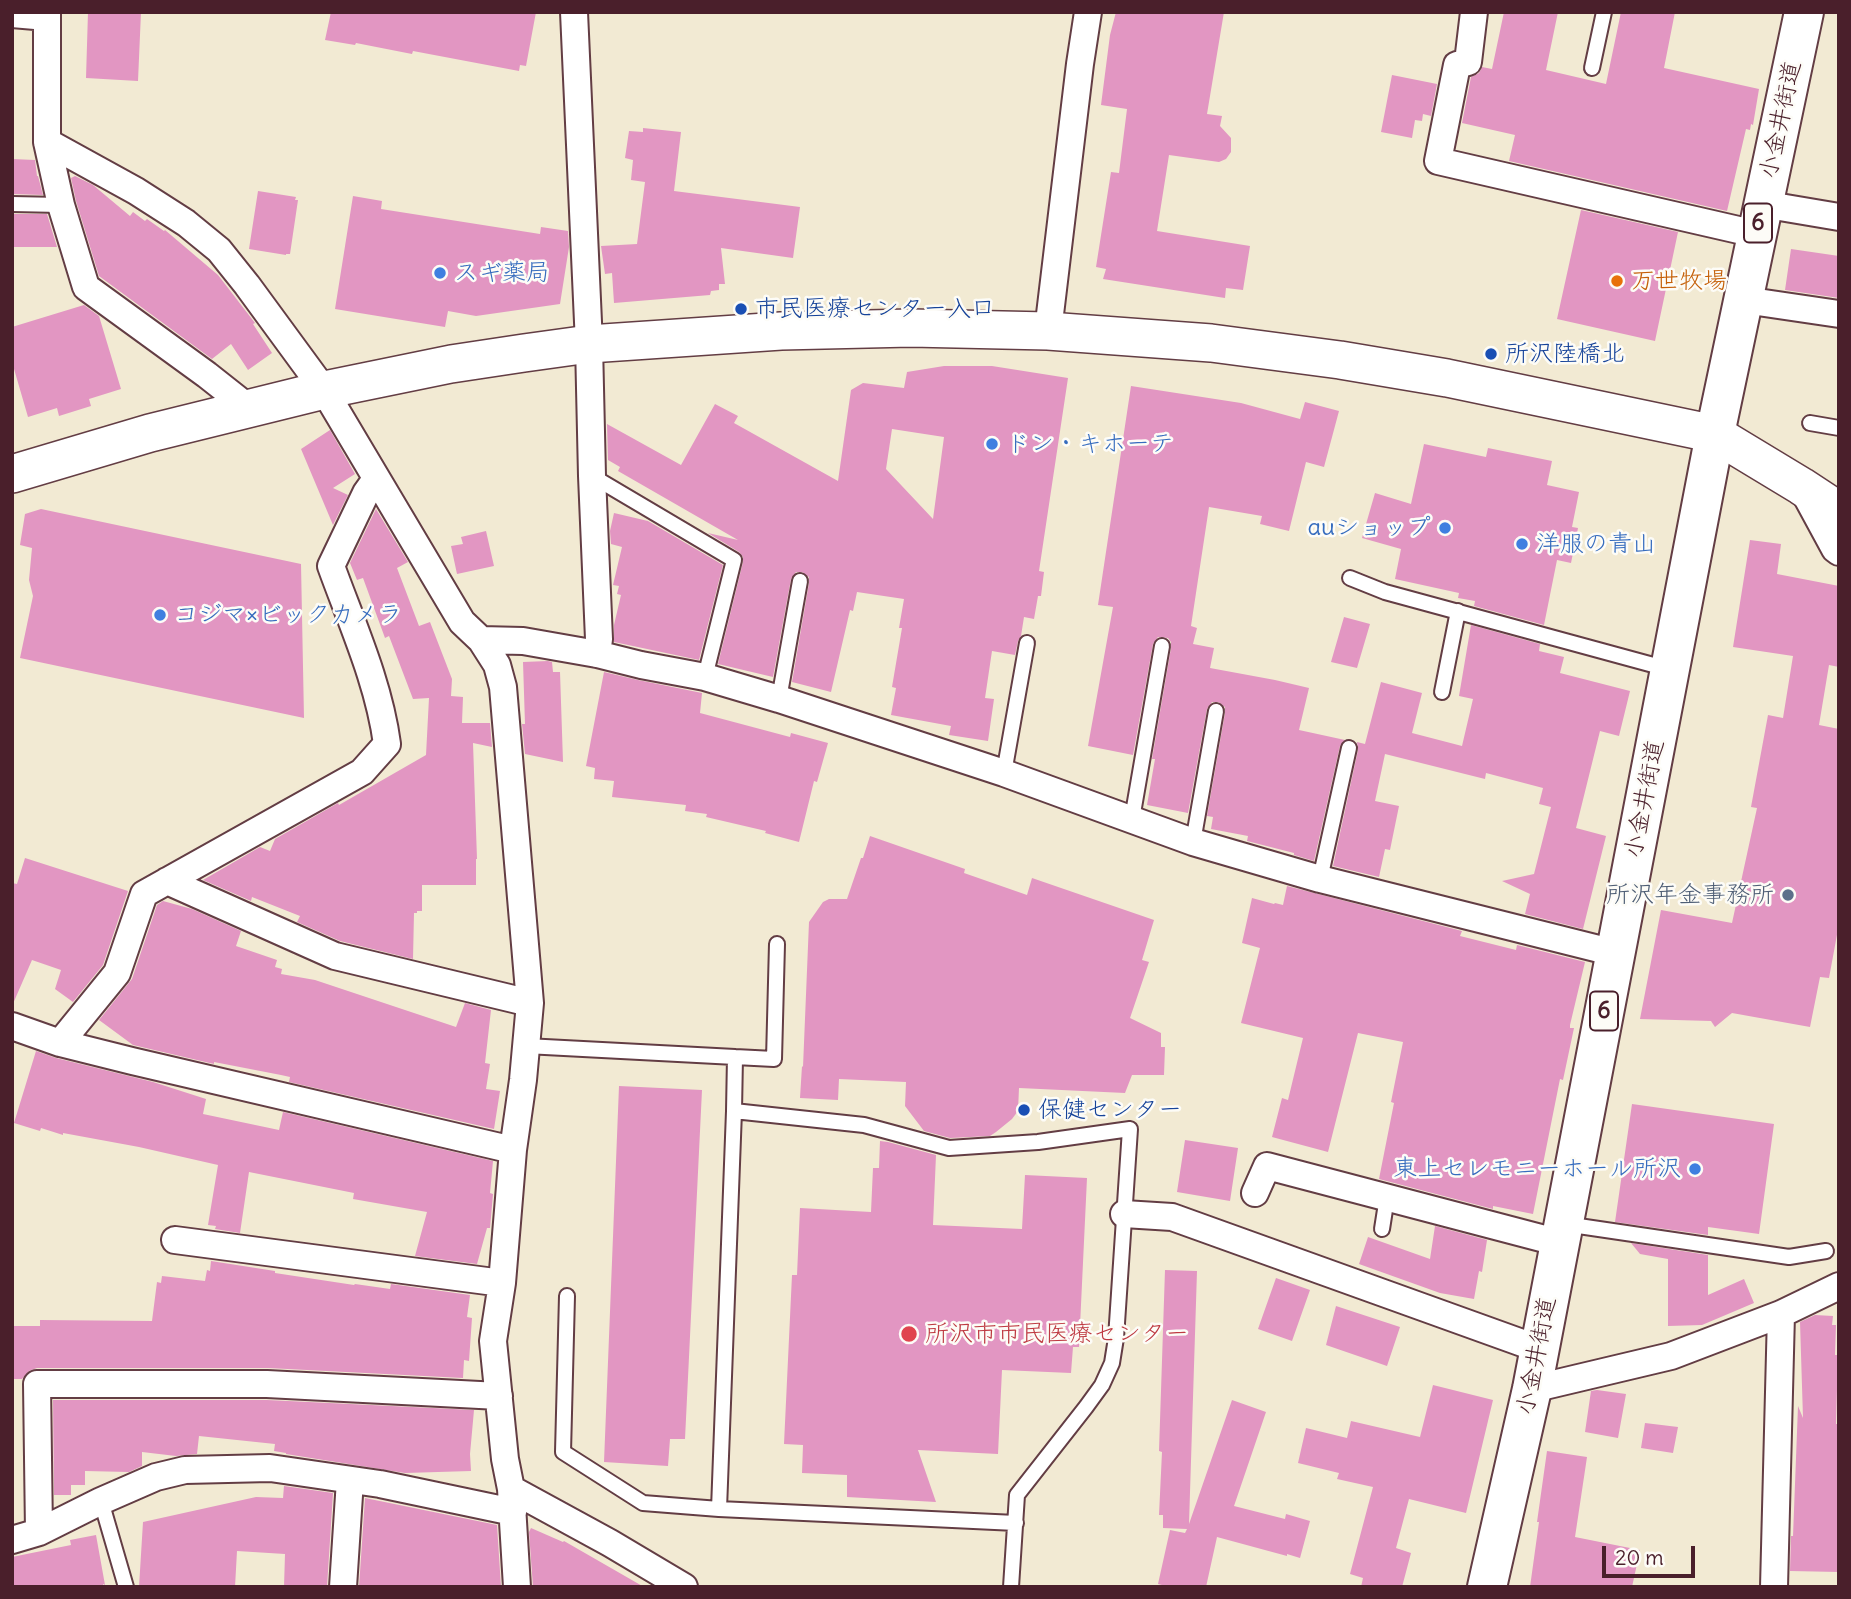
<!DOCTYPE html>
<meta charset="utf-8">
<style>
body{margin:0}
#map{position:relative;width:1851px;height:1599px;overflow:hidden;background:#f2ead3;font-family:Delius,sans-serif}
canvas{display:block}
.frame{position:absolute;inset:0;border:14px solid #4a1f2b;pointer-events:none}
.scale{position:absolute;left:1602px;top:1546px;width:93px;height:32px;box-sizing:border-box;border:4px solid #4a1f2b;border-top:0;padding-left:9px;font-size:21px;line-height:24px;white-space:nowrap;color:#4a1f2b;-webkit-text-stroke:5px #fdfcf7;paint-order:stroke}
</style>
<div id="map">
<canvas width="1851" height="1599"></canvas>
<div class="frame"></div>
<div class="scale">20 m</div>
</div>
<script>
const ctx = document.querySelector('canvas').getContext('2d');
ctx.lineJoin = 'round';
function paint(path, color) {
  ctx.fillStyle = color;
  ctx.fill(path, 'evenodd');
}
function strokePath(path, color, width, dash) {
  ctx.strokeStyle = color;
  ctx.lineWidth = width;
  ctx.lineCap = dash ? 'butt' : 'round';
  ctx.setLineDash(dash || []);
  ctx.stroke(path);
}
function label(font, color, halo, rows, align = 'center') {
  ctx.font = font + ' Delius,"Klee One",sans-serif';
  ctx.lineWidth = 5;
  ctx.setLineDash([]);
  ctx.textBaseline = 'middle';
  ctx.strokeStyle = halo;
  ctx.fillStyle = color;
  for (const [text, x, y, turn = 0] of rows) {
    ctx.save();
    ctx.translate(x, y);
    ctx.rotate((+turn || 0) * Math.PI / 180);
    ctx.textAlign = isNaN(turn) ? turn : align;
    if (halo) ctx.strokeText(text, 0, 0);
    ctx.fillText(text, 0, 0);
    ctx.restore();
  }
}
paint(new Path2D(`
 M88 12H141L138 81 86 78Z
 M331 12H536L526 66 520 65 519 71 413 51 412 54 356 43 355 45 325 40Z
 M1116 12H1224L1207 114 1222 116 1220 126 1231 138V152L1226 159 1219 162 1169 155 1157 231 1250 246 1243 290 1226 288 1225 298 1103 279 1106 269 1096 267 1111 172 1119 173 1127 109 1101 105 1110 35Z
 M1504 12H1558L1546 70 1606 84 1621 12H1675L1664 68 1759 89 1753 125 1751 124 1750 130 1746 129 1727 211 1509 161 1515 135 1462 123 1471 77 1479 73 1482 67 1492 69Z
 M1392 75 1437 84 1431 116 1423 114 1422 121 1415 120 1412 138 1381 132Z
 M643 128 681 132 674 191 800 207 793 258 721 248 725 284H719V290L711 291 710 295 614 303 612 273 605 274 601 246 637 244 645 182 631 180 633 160 625 158 629 131 643 132Z
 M12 159 35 160 37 176H38L43 195 12 194Z
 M75 176 93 185 130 216 133 212 145 221 147 219 164 231 165 230 218 275 255 323 253 324 272 353 248 370 231 344 212 359 99 276 76 201 71 178Z
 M258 191 296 197 295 200H298L290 254H286V255L249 249Z
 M353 196 382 201 381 209 540 234 541 227 568 231 569 247 560 304 476 316 448 311 445 327 335 309Z
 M1581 210 1678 232 1655 341 1557 319Z
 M12 214H47L57 247H12Z
 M1791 249 1839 256V298L1785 290Z
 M84 305 99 316 121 389 89 399 91 406 59 416 57 408 28 417 12 362V327Z
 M944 366H992L1068 378 1039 571 1044 572 1041 596H1038L1034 619 1024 617 1021 636 1018 641 1015 655 992 651 985 698 994 699 988 741 949 735 951 726 891 715 896 688 892 687 902 628H899L904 599 857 592 853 611 850 610 831 692 792 682 809 583V577L802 572H796L791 579 773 677 718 664 743 562V557L739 552 708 533 738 540 618 471 620 467 608 460 607 424 681 465 715 404 738 416 734 423 838 481 851 390 863 383 904 388 907 372ZM892 429 944 437 933 519 886 469Z
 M1131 386 1241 403 1300 419 1305 402 1339 411 1324 467 1306 462 1289 531 1260 524 1262 516 1209 507 1191 626 1197 628 1193 644 1214 648 1210 668 1275 680 1309 688 1299 730 1345 740 1340 746 1314 861 1294 855V853L1247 841 1248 836 1211 829 1213 817 1207 816 1225 713V707L1218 702H1212L1207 709 1188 813 1147 805 1155 759H1152L1171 648V642L1168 638 1158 637 1153 644 1133 755 1088 746 1113 607 1098 605Z
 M330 430 355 474 333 488 348 495 333 525 301 449Z
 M1424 444 1486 457 1488 448 1552 461 1547 485 1579 492 1572 527 1578 528 1571 563 1557 560 1544 625 1474 606 1475 601 1458 598 1459 593 1395 579 1401 549 1362 538 1375 493 1411 504Z
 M41 509 301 564 304 718 20 658 33 596 29 580 32 548 20 545 25 514Z
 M376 509 408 562 397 568 419 626 430 622 452 679 451 696 463 697 462 723H490L492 747 473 743 477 859H476V885H422V911H417V913H414L413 959 340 941 297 922 300 916 252 897 251 901 203 880 260 847 270 851 275 839 338 803 339 805 426 755 429 698 413 699 389 636 385 638 363 578 357 580 350 563Z
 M614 513 648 521 723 565 699 660 614 642V625L621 595 617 594 619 586 613 585 622 547 611 544 610 531Z
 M486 531 494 566 457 574 451 546 463 544 461 537Z
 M1750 540 1781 544 1777 574 1839 586V667L1829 665 1819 725 1839 729V924L1829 978 1820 977 1810 1027 1732 1013 1715 1027 1711 1021 1640 1019 1661 910 1732 923 1757 808 1751 807 1768 715 1783 718 1793 656 1733 647Z
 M1344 617 1370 624 1357 668 1331 662Z
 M1471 625 1540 644 1539 651 1564 657 1560 673 1630 691 1619 736 1600 731 1576 828 1606 836 1583 929 1525 914 1530 894 1502 881 1534 874 1551 807 1539 804 1543 788 1486 773 1485 779 1385 754 1375 801 1399 806 1390 850 1385 849 1379 877 1333 866 1358 750 1357 742 1365 744 1381 682 1422 693 1412 733 1462 746 1473 699 1459 696Z
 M548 661 552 662 553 672H560L563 762 525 754 522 724H525L523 662Z
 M604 672 638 680 702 693 700 713 790 737 791 733 828 743 817 782 814 781 799 842 765 833 766 831 706 817 707 814 685 811 686 805 612 797 614 781 594 779 595 768 586 766Z
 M870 836 965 869 964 873 1027 895 1032 878 1154 920 1142 960 1149 962 1130 1018 1161 1033V1047H1165L1164 1075H1132L1125 1093 1019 1088 1018 1111 1012 1119 996 1132 990 1136 950 1138 924 1131 905 1106 906 1082 839 1079 838 1100 800 1098 802 1066 803 1067 809 922 823 902 829 899H847L861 858H863Z
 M25 858 128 891 103 965 73 1002 55 989 61 970 32 960 12 1006V883L17 884Z
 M1287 886 1462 931 1460 936 1516 950 1517 945 1585 962 1570 1025V1028H1574L1563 1080 1560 1079 1533 1214 1493 1206V1209L1379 1179 1394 1103 1391 1102 1403 1042 1358 1033 1328 1152 1272 1137 1282 1098 1288 1100 1303 1038 1241 1023 1260 948 1242 943 1252 898 1274 904 1275 903 1283 905Z
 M163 901 192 909 241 931 236 946 277 960 275 967 282 969 281 974 315 980 456 1027 465 1003 491 1010 485 1063 490 1064 486 1089 500 1091 494 1129 289 1082 290 1077 281 1075 214 1062V1064L133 1045 99 1020 132 979 157 905Z
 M36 1051 56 1058 153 1082 206 1099 203 1114 279 1130 283 1112 493 1161 490 1193 493 1194 490 1228H487L477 1264 415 1256 427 1212 353 1199 354 1193 249 1172 240 1233 215 1229 216 1226 208 1225 218 1165 139 1147 63 1133V1135L41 1128 40 1131 14 1123Z
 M619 1086 702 1090 685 1439H670L668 1466 604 1462Z
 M1632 1104 1774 1124 1759 1234 1708 1227V1235L1615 1222Z
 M1185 1140 1238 1148 1230 1201 1177 1192Z
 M880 1141 888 1142 936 1155 933 1225 1022 1229 1025 1175 1087 1178 1079 1347H1073L1071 1373 1002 1370 998 1454 918 1450 936 1502 847 1497V1475L802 1473 803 1445 784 1444 792 1275H797L800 1208 871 1212 873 1168H879Z
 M1435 1226 1487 1240 1482 1272 1479 1271 1474 1299 1440 1293 1359 1264 1368 1237 1430 1259Z
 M1631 1243 1708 1255V1295L1744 1279 1754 1303 1702 1325 1668 1326V1259L1640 1254Z
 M211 1261 275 1271V1273L354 1285 355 1284 390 1289 391 1284 470 1295 467 1317 472 1318 469 1361 464 1360 463 1378 268 1368H37L29 1371 22 1379H12V1326H40V1320L152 1321 157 1282 161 1283 162 1276 205 1281 207 1270 210 1271Z
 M1165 1270 1197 1271 1189 1524 1232 1400 1266 1412 1234 1506 1285 1519 1286 1514 1310 1521 1300 1558 1287 1554V1556L1217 1537 1206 1587H1170L1158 1584 1170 1530 1185 1533 1187 1529 1163 1528V1515H1159L1162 1452 1159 1451Z
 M1276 1278 1310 1290 1292 1341 1258 1329Z
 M1336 1306 1400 1327 1387 1366 1326 1345Z
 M1815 1315 1833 1316 1832 1325H1836L1835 1355H1838L1836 1424H1839V1572L1790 1571 1791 1536H1793L1798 1406 1803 1418 1800 1322Z
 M1433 1385 1493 1400 1466 1513 1409 1499 1396 1548 1411 1553 1402 1587H1361L1363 1578 1350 1574 1373 1487 1337 1479 1339 1473 1298 1463 1306 1428 1347 1438 1351 1421 1420 1437Z
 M1597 1390 1626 1394 1618 1438 1585 1432 1591 1391Z
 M53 1400H267L474 1410 470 1454 471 1471 405 1473 286 1454V1453L274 1451 275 1444 199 1436 197 1454 176 1456 142 1452V1466L129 1472 85 1471V1485H71V1495H54Z
 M1645 1423 1678 1427 1673 1453 1641 1448Z
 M1547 1451 1587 1457 1575 1537 1640 1550 1632 1587H1530L1539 1522H1537Z
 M284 1486 333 1493 327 1587H284L285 1554 237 1551 235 1587H139L143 1522 256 1497 283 1498Z
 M365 1498 497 1525 501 1587H359Z
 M531 1528 563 1542 564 1541 644 1587H533L529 1532Z
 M96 1535 105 1585 103 1584V1587H12V1557L71 1545 70 1540Z`), '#e296c2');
const lane = new Path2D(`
 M1592 68 1604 12
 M12 204 61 205
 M1810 423 1839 428
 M592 476 734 560 705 677
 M1350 578 1385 592 1668 669
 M1442 692 1458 611
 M779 699 800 581
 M1004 773 1027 643
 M1132 819 1162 646
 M1193 842 1216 711
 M1320 879 1349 748
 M526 1046 735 1057 734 1111
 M735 1057 774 1059 777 944
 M1565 1224 1789 1257 1826 1251
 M1382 1229 1387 1197
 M567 1296 563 1452 643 1503 719 1509
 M101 1501 126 1587
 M1011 1587 1017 1495 1086 1407 1102 1385 1112 1363 1116 1338 1130 1129 1038 1142 949 1148 864 1125 734 1111 719 1509 1016 1523`);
const street = new Path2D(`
 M47 12V142L136 191 186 223 219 250 247 285 324 390 462 622 481 640 497 665 503 687 530 1003 523 1080 513 1150 502 1283 493 1341 505 1459 511 1489 517 1587
 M574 12 589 344 592 476 599 639 597 654
 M1474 12 1468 62 1457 65 1438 161 1756 234
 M12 14 47 17
 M47 142 61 205 86 287 207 375 250 409
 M1762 204 1839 217
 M1744 300 1839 314
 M1048 331 1080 64 1088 12
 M1803 490 1835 549 1839 552
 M481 640 523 641 597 654 641 665 705 677 779 699 1004 773 1193 842 1320 879 1615 953
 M167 881 335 956 530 1003
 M12 1026 60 1043 132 1061 513 1150
 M60 1043 117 973 144 894 362 772 387 744C379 683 352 624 331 566L366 493 376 479
 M1255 1193 1267 1166 1560 1243
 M1124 1214 1172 1217 1539 1349
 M175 1240 502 1283
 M1532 1389 1671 1356 1781 1314 1839 1286
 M511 1489 610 1543 684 1587
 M39 1532 37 1384H267L499 1396
 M12 1540 39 1532 101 1501 156 1477 185 1470 270 1468 380 1484 513 1512
 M343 1587 350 1480
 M1774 1587 1781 1314`);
const secondary = new Path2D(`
 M12 474 150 433 324 390 451 364 524 353 589 344 781 331 911 328 1048 331 1211 343 1340 360 1447 378 1715 434 1801 486 1839 511`);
const primary = new Path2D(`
 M1487 1587 1532 1389 1715 434 1804 12`);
strokePath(lane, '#633d44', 18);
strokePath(street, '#633d44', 30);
strokePath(secondary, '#633d44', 40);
strokePath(primary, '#633d44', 42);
strokePath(lane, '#fff', 14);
strokePath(street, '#fff', 26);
strokePath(secondary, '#fff', 37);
strokePath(primary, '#fff', 38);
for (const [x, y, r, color] of [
 [440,273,7,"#3f7fe0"],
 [1617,281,7,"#e8710a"],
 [741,309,7,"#1a4fb4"],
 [1491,354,7,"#1a4fb4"],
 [992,444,7,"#3f7fe0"],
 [1445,528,7,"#3f7fe0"],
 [1522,544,7,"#3f7fe0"],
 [160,615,7,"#3f7fe0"],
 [1788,895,7,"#5c6f8a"],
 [1024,1110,7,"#1a4fb4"],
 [1695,1169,7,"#3f7fe0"],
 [909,1334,9,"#e0444e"]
]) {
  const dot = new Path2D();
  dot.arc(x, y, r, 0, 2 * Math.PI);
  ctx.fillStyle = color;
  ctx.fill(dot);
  strokePath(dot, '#fdfcf7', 2.5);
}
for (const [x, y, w] of [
 [1758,223,28],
 [1604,1011,28]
]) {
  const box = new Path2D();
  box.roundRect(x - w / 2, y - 19.5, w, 39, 5);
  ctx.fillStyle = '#fdfcf7';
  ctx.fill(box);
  strokePath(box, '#4a1f2b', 2);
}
label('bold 23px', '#4a1f2b', null, [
 ["6",1758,223],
 ["6",1604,1011]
]);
label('24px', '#4a1f2b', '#fdfcf7', [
 ["小金井街道",1781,120,-78],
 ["小金井街道",1645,799,-79],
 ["小金井街道",1537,1356,-79]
]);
label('24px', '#366cbe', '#fdfcf7', [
 ["スギ薬局",454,273],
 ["ドン・キホーテ",1006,444],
 ["auショップ",1431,528,"right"],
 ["洋服の青山",1536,544],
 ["コジマ×ビックカメラ",174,615],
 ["東上セレモニーホール所沢",1681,1169,"right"]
], 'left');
label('24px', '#c56008', '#fdfcf7', [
 ["万世牧場",1631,281]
], 'left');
label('24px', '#164399', '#fdfcf7', [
 ["市民医療センター入口",755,309],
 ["所沢陸橋北",1505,354],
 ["保健センター",1038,1110]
], 'left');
label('24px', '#4e5e75', '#fdfcf7', [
 ["所沢年金事務所",1774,895]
], 'right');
label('24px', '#be3a42', '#fdfcf7', [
 ["所沢市市民医療センター",925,1334]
], 'left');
</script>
